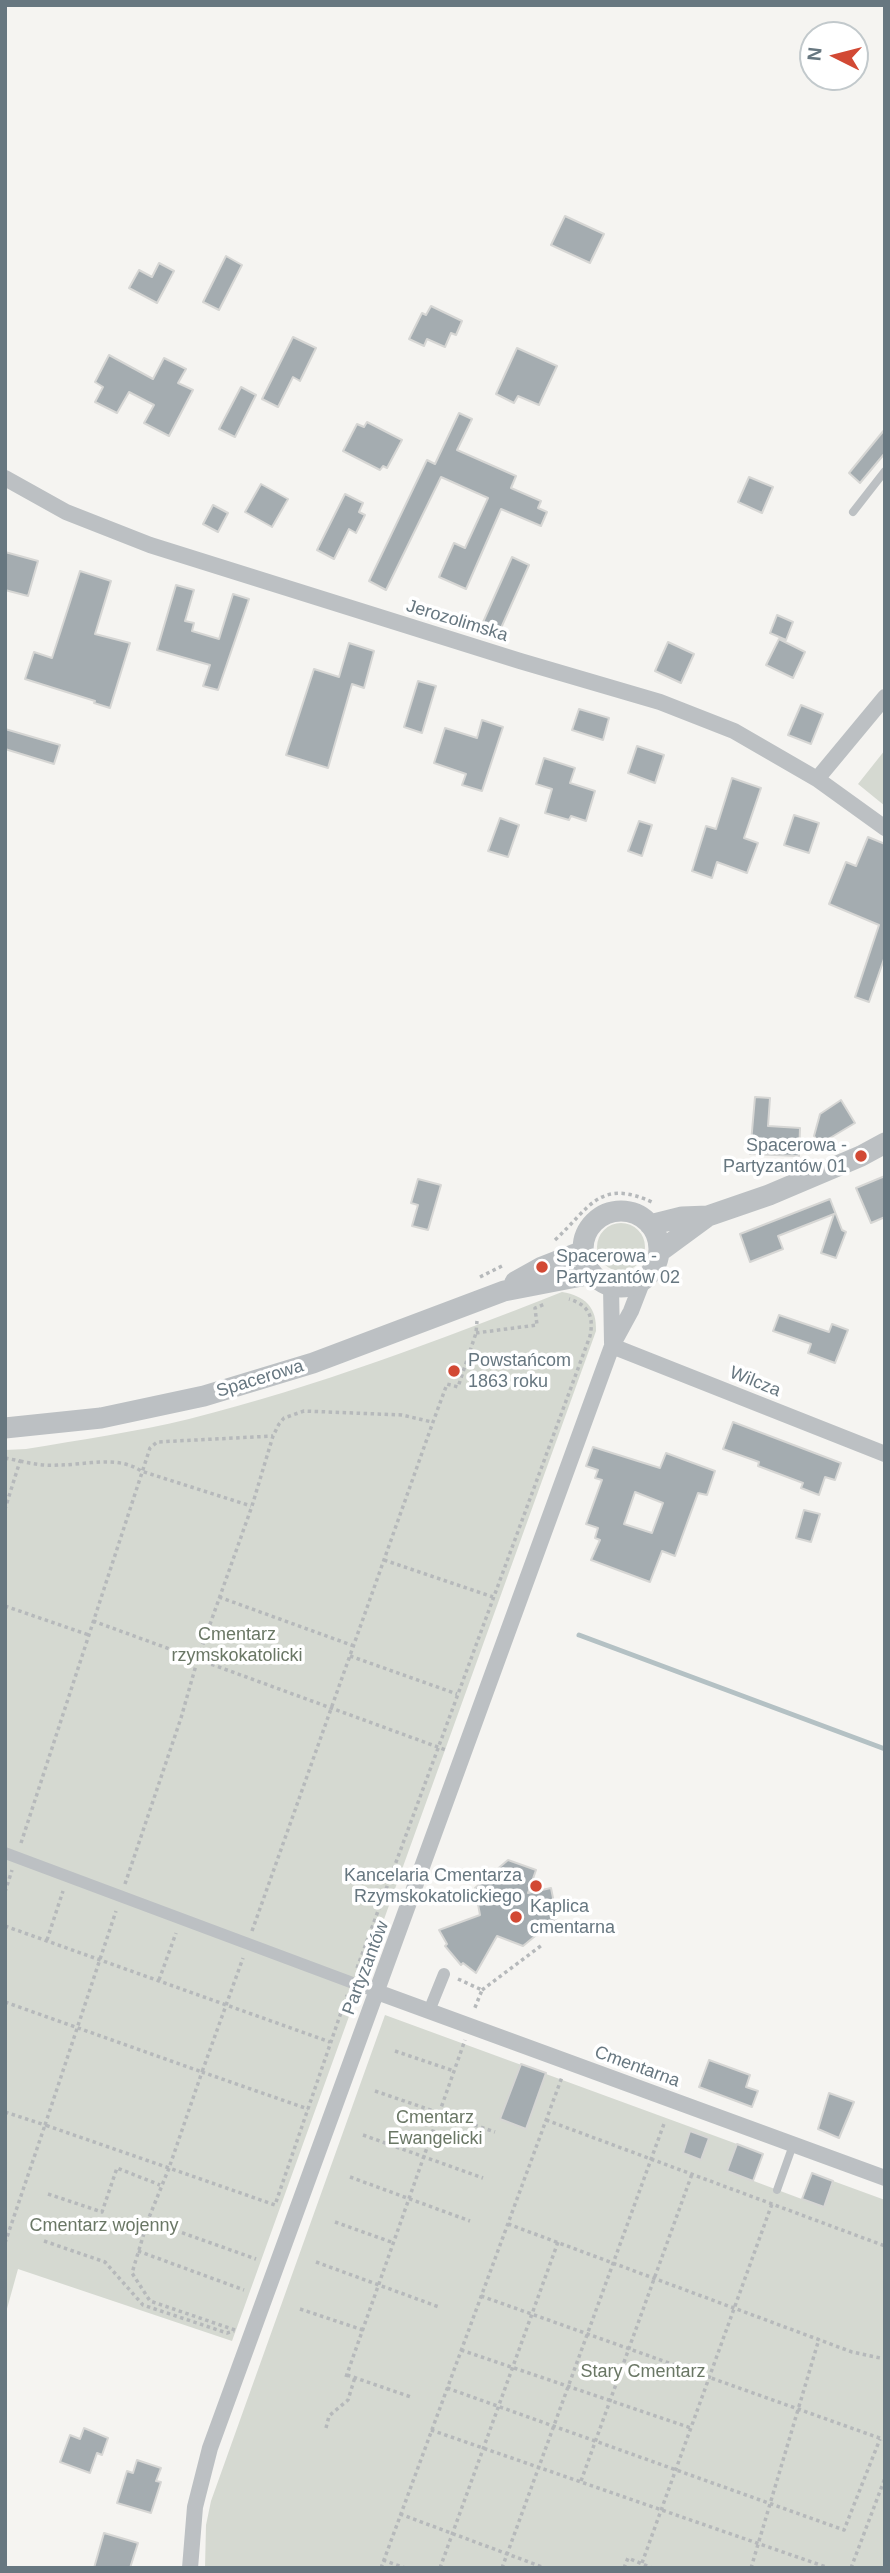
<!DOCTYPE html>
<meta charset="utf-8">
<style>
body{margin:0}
#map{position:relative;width:890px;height:2573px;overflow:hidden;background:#f5f4f1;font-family:Arial,sans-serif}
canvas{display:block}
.frame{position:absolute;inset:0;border:7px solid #677780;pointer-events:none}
.north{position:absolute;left:799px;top:21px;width:70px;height:70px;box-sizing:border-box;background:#fff;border:2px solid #c2c9cc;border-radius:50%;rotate:276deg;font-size:19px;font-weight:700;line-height:28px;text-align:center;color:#677780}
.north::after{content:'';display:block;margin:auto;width:24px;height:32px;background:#d24934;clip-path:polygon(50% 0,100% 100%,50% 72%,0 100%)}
</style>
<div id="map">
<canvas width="890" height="2573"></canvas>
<div class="frame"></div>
<div class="north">N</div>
</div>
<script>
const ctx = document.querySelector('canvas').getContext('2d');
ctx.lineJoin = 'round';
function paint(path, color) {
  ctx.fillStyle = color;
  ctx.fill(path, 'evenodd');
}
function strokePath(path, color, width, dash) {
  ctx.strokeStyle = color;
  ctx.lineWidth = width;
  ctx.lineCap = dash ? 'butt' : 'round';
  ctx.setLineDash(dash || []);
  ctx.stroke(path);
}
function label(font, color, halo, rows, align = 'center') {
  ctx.font = font + ' Arial,sans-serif';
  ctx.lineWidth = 7;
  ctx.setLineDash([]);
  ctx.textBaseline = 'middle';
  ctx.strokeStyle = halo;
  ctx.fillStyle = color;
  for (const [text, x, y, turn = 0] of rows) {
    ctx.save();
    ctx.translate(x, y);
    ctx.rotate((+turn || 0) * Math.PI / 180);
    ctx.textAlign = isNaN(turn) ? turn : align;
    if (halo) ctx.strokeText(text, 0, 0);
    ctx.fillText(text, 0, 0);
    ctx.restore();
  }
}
paint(new Path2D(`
 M885 750V806L858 784Z
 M597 1247a24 24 0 1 1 48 0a24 24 0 1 1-48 0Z
 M562 1292C585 1296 597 1307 596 1331L232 2341 18 2269 5 2316V1450L26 1449C80 1440 135 1432 189 1419 316 1387 440 1340 562 1292Z
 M385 2015 737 2144 727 2171 823 2207 833 2181 885 2200V2568H205L206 2525 211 2501Z`), '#d5d9d1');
strokePath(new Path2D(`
 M579 1635 885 1749`), '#b4c1c4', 5);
const building = new Path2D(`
 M565 216 604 234 590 263 551 245Z
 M226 256 242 265 219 310 203 302Z
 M159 263 174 271 157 303 129 288 139 270 152 277Z
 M431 306 462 321 456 335 451 333 445 347 427 339 424 346 409 339 422 313 426 315Z
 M293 337 316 348 300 381 293 377 278 407 262 399Z
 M517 348 557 366 539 405 518 396 514 403 496 394Z
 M109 355 153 379 164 358 186 369 178 383 193 390 169 436 144 423 154 405 129 392 117 413 95 402 103 387 95 382Z
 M241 387 256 395 235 437 219 429Z
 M459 413 472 419 457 450 516 476 511 488 541 501 538 508 547 512 541 526 501 509 466 589 439 577 454 543 465 548 488 498 441 477 386 590 369 581 427 460 435 464Z
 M367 422 402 440 387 468 383 466 380 470 343 451 357 424 364 427Z
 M885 429V453L860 483 849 473Z
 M749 477 773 487 762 513 738 502Z
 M261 484 288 499 272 527 245 512Z
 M345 494 363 503 359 512 365 515 356 533 349 529 334 559 317 550Z
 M213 505 228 513 218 532 203 524Z
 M5 552 38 561 28 596 5 590Z
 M512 557 529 565 497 637 480 629Z
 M80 571 111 581 95 634 130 643 110 708 94 703 95 701 25 679 34 652 52 658Z
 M176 585 194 590 185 621 194 623 192 631 219 639 233 594 249 599 218 690 203 686 210 665 157 650Z
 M777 615 793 622 786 640 770 633Z
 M779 639 805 652 793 678 766 665Z
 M668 642 694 654 681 683 655 671Z
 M349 643 374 651 364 688 352 684 328 768 286 755 314 669 339 677Z
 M418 681 436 686 422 733 404 727Z
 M801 705 823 714 811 744 788 735Z
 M579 709 609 718 603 740 572 730Z
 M482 720 503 727 482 791 462 785 466 774 434 763 445 728 477 738Z
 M5 729 60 745 54 764 5 749Z
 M637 746 664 755 655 783 628 773Z
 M544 758 575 768 570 783 595 791 586 821 571 816 569 820 545 813 552 789 536 784Z
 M732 778 761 788 744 838 758 843 747 873 717 862 712 878 692 871 706 826 716 829Z
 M794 815 819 823 809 853 784 845Z
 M500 818 519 825 508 857 488 851Z
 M639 821 652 825 642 856 628 851Z
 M868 837 885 844V956L869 1002 855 997 879 925 829 904 846 862 856 866Z
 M755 1097 770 1098 768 1126 800 1128 799 1156 750 1154Z
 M841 1100 855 1123 820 1144 814 1136 820 1114Z
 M885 1176V1217L871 1223 856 1188Z
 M418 1179 441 1185 428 1230 412 1226 418 1205 411 1203Z
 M830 1199 842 1230 846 1232 836 1258 821 1253 834 1214 778 1236 783 1249 750 1262 740 1234Z
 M779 1315 829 1332 832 1324 848 1330 835 1363 808 1353 811 1344 773 1331Z
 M733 1422 841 1463 835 1480 825 1477 819 1495 801 1488 803 1483 758 1466 759 1462 723 1449Z
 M593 1447 660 1468 666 1453 715 1471 707 1495 698 1493 675 1556 662 1551 650 1582 591 1560 600 1540 595 1538 598 1528 586 1524 602 1480 595 1478 598 1470 586 1466ZM635 1492 663 1503 652 1533 624 1524Z
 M804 1510 820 1514 811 1542 796 1538Z
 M508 1860 536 1870 528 1893 551 1888 557 1918 523 1946 497 1936 476 1973 463 1963 461 1965 445 1946 447 1944 439 1930 480 1915 475 1888Z
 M709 2060 750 2075 746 2087 758 2091 752 2107 699 2087Z
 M521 2064 546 2073 526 2129 500 2119Z
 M829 2093 854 2102 839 2138 818 2129Z
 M690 2131 709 2138 701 2160 683 2153Z
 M737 2144 763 2154 753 2181 727 2171Z
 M812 2173 833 2181 824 2207 802 2199Z
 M84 2428 108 2438 102 2455 97 2453 90 2473 60 2462 70 2435 80 2439Z
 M137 2460 161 2468 156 2481 161 2482 151 2513 117 2503 127 2471 133 2473Z
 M104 2533 138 2543 130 2568H94Z`);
paint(building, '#a4acb0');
strokePath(building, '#d6d6d4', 2);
strokePath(new Path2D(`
 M555 1240C590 1208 599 1177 654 1203
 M480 1277 504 1265
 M476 1333 537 1325 535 1308 545 1304
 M5 1458 20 1461 5 1509
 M20 1461C33 1464 45 1466 59 1465 85 1465 118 1455 141 1471L251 1506
 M384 1560 493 1597
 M219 1597 354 1646
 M5 1606 89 1635
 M93 1621 446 1750
 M350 1656 457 1694
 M21 1843 150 1448 157 1442 273 1436
 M125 1884 181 1718 198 1658 252 1506 273 1436 279 1424 284 1418 304 1411 402 1415 432 1422
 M5 1892 12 1870
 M5 1926 330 2042
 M252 1931 433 1422 447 1384 458 1387 476 1333 477 1321
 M47 1940 63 1891
 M357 1968 590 1336C594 1317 589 1305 569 1299
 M458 1979 482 1990 474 2010
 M159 1980 176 1933
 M482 1990 542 1945
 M5 2002 202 2072 243 1958
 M395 2051 454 2071
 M375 2091 495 2132
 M5 2112 45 2125 116 1911
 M546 2120 885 2246
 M363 2135 483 2178
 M350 2177 470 2221
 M48 2194 102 2212 117 2168 160 2185
 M149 2221 256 2259
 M335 2222 394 2243
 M508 2224 852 2352 885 2359
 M44 2241 105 2262 143 2305 227 2333 234 2331
 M5 2243 45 2125 169 2168 202 2072 308 2109
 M138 2251 244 2290
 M316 2262 439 2307
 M481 2296 885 2440
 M300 2309 363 2330
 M235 2330 150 2301 132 2273 148 2220 169 2168 275 2205 347 1995
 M461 2350 691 2428
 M347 2375 411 2397
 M346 2377 465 2040
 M447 2388 844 2530 880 2439
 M326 2428 329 2416 348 2400 355 2377
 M431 2430 829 2568
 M581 2481 692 2174
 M400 2514 545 2568
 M383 2560 405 2568
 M642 2563 773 2201
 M381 2568 562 2077
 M440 2568 558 2242
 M502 2568 665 2121
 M624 2568 628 2558 652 2568
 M751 2568 819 2339
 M851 2568 885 2478`), '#b6b9bb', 3.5, [3.5, 3.5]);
strokePath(new Path2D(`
 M853 512 885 471
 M777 2190 793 2145`), '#bcc0c3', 8);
strokePath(new Path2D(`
 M5 1853 377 1992
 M429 2011 444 1974`), '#bcc0c3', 12);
strokePath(new Path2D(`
 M5 478 66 512 150 545 520 661 660 702 734 731 817 779 885 828
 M817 779 885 697
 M611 1286 612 1343
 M612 1346 885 1454
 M377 1992 885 2178
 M190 2568 195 2507 210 2448 612 1346 631 1311 643 1280`), '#bcc0c3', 16);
strokePath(new Path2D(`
 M583 1249a38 38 0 1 1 76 0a38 38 0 1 1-76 0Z
 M650 1225 682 1217 708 1216 769 1195 861 1156 885 1143
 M659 1252 708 1216
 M515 1282 542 1267 583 1251
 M5 1428 101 1418 204 1396 313 1363 504 1291 592 1274`), '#bcc0c3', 21);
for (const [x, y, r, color] of [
 [861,1156,7,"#d24934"],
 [542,1267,7,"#d24934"],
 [454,1371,7,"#d24934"],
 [536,1886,7,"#d24934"],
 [516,1917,7,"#d24934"]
]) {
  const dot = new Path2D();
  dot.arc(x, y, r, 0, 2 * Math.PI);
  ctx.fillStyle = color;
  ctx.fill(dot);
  strokePath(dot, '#fff', 2.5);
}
label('18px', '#677780', '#fff', [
 ["Jerozolimska",457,621,17],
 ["Spacerowa",260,1379,-17],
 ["Wilcza",755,1382,22],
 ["Partyzantów",366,1968,-69],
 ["Cmentarna",637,2067,20]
]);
label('18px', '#677780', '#fff', [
 ["Spacerowa -",847,1146,"right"],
 ["Partyzantów 01",847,1167,"right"],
 ["Spacerowa -",556,1257],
 ["Partyzantów 02",556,1278],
 ["Powstańcom",468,1361],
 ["1863 roku",468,1382],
 ["Kancelaria Cmentarza",522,1876,"right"],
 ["Rzymskokatolickiego",522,1897,"right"],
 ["Kaplica",530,1907],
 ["cmentarna",530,1928]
], 'left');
label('18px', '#6a7765', '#fff', [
 ["Cmentarz",237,1635],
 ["rzymskokatolicki",237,1656],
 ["Cmentarz",435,2118],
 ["Ewangelicki",435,2139],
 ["Cmentarz wojenny",104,2226],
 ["Stary Cmentarz",643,2372]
]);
</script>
